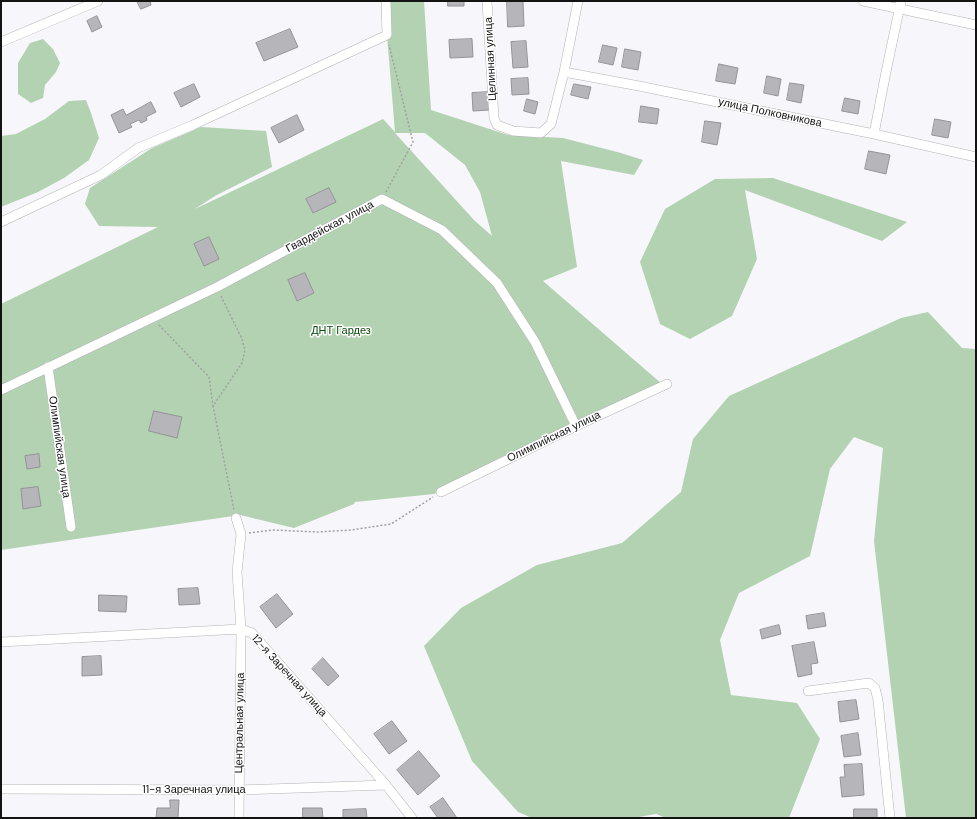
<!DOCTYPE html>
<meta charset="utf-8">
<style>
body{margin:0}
#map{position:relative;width:977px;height:819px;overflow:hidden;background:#f6f6fb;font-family:"DM Sans",sans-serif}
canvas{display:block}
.frame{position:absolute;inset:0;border:2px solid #131314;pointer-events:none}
</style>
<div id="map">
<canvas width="977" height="819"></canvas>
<div class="frame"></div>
</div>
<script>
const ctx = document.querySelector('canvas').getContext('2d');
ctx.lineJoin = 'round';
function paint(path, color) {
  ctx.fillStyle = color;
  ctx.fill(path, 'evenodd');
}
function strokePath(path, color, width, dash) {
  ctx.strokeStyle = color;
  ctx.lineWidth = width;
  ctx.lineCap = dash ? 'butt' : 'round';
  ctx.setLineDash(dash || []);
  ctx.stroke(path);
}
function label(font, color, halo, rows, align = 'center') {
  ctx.font = font + ' "DM Sans",sans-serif';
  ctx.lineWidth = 3;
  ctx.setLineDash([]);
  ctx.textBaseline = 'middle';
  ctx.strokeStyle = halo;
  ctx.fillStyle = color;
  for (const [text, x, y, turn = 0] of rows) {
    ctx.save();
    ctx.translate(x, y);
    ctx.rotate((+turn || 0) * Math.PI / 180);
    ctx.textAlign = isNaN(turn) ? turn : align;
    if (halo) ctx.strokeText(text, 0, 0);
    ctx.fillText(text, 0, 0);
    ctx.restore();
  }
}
paint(new Path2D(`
 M388 1H424L431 110 508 135 563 138 621 153 643 160 634 175 561 161 577 267 543 281 662 384 434 494 355 502 354 504 294 528 240 515 1 550V304L158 227 99 226 85 204 90 188 152 148 201 127 266 131 272 167 215 196 195 209 383 119 395 132 387 35ZM395 133H425L465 165 480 192 492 236 474 220Z
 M43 39 53 49 60 63 56 72 45 85 43 98 31 103 18 94V63L30 43Z
 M86 100 91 113 99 138 89 160 64 178 38 192 1 207V136L16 134 45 119 69 101Z
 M773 178 907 222 882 241 745 190 757 259 732 316 690 339 660 324 640 262 665 209 715 179Z
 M928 312 962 348 976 349V818H906L874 541 883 448 854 437 830 469 810 556 739 593 720 640 731 695 797 703 820 739 789 818H666L656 814 633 818H532L518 812 472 761 424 646 461 608 537 565 622 543 681 492 693 439 729 396 901 318Z`), '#b3d2b1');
const building = new Path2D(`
 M137 1H150L151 5 141 9Z
 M448 1H464V6H448Z
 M507 1H523L524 26 508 27Z
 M97 16 102 27 92 32 87 21Z
 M290 29 298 47 264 61 256 43Z
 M472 39 473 57 450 58 449 40Z
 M526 41 528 67 513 68 511 42Z
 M603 45 617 48 613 65 599 62Z
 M625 49 641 52 638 70 622 67Z
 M719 64 738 68 735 84 716 81Z
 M767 76 781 79 778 96 764 93Z
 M528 78 529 94 512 95 511 79Z
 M790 83 804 85 801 103 787 100Z
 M194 84 200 97 181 107 174 93Z
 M574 84 591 87 588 99 571 95Z
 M489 92 490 110 473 111 472 93Z
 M845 98 860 101 858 114 842 111Z
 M527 99 538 102 535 114 524 111Z
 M151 102 156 112 146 117 147 120 141 123 139 120 130 124 132 127 119 133 111 115 123 109 126 115Z
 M641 106 659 109 657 124 639 122Z
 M297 115 304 130 279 143 271 128Z
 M935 119 951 122 948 138 932 135Z
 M705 121 721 123 717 145 702 142Z
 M869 151 890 155 886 174 865 169Z
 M329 188 336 202 313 213 306 199Z
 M209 237 219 259 204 266 194 244Z
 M305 273 314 293 297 301 288 280Z
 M154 411 182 417 177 438 149 431Z
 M39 454 40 467 27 469 25 456Z
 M38 487 41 506 23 509 21 489Z
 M198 588 200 604 179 605 178 589Z
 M277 594 293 614 276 628 260 607Z
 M99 595 127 596 126 612 99 611Z
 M824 613 826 626 808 629 806 616Z
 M779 625 781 634 762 639 760 630Z
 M814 642 818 663 811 664 812 674 798 677 792 646Z
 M101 656 102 675 82 676V657Z
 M323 658 339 676 328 686 312 669Z
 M856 700 859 719 840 722 838 702Z
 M392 721 407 741 389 754 374 734Z
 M858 733 861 755 844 757 841 736Z
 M419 751 440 776 418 795 397 770Z
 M862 764 864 795 842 797 840 777H845L844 765Z
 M443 798 457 818H438L430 807Z
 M170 800H179L178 818H156L157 808H170Z
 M303 808H322L323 818H303Z
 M366 809 367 818H343V810Z
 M854 809H877V818H854Z`);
paint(building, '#b5b5ba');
strokePath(building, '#949498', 1);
const minor = new Path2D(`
 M487 1 494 118 497 125 513 131 541 133 551 124 564 72 578 1
 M863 1 976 25
 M1 42 98 1
 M564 72 639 86 874 134 976 157
 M874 134 886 72 901 1
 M1 222 101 175 138 148 193 125 387 35 386 1
 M48 367 71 527
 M1 390 217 287 382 199 442 230 497 283 535 342 576 426
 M441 492 576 426 667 384
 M236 518 241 534 237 572 241 629 239 818
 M1 642 241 629 252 633 386 785 412 818
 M808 691 869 683 875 688 878 700 890 818
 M1 789 239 790 386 785`);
strokePath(minor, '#b3b3b7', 10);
strokePath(new Path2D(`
 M386 192 413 142 389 45
 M221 296 242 339 245 350 242 363 213 406 234 510
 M159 325 209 377 213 406
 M249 533 273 530 318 532 351 530 391 524 433 497`), '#a1a1a4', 1.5, [2, 2]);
strokePath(minor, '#fff', 9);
label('11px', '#131314', '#fff', [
 ["Целинная улица",491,59,-93],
 ["улица Полковникова",770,113,12],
 ["Гвардейская улица",330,227,-28],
 ["Олимпийская улица",554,437,-26],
 ["Олимпийская улица",59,447,82],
 ["12-я Заречная улица",289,676,48],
 ["Центральная улица",240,723,-89],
 ["11-я Заречная улица",194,790]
]);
label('11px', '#0a4a0d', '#fff', [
 ["ДНТ Гардез",341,331]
]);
</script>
